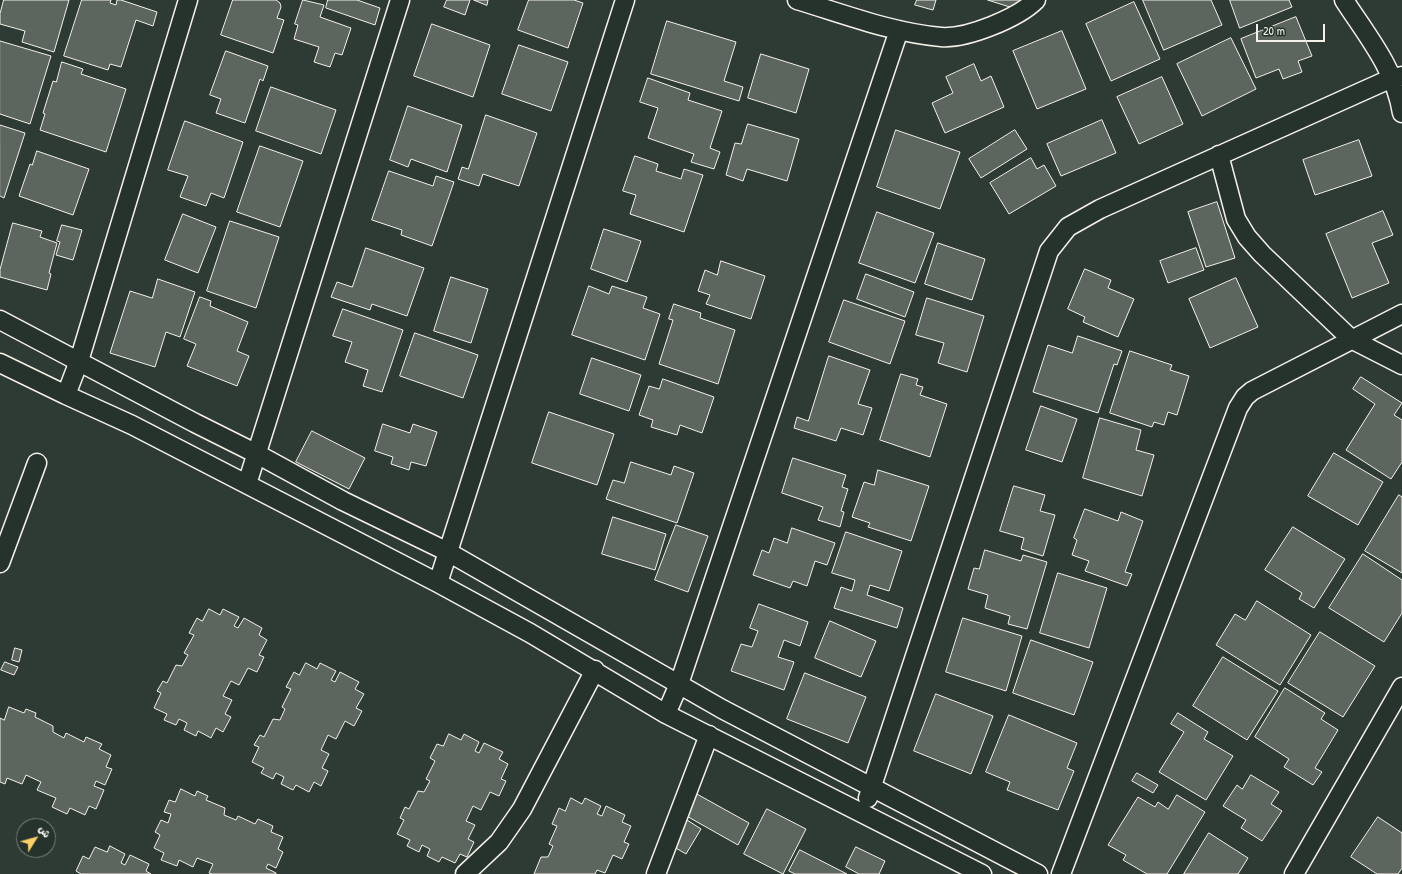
<!DOCTYPE html>
<meta charset="utf-8">
<style>
body{margin:0}
#map{position:relative;width:1402px;height:874px;overflow:hidden;background:#2e3b34;font-family:"Patrick Hand","Playpen Sans Arabic",sans-serif}
canvas{display:block}
.north{position:absolute;left:16px;top:818px;width:40px;height:40px;box-sizing:border-box;background:#26332d;border:1px solid #787f78;border-radius:50%;rotate:53deg;font-size:11px;font-weight:700;line-height:16px;text-align:center;color:#f4f1e8}
.north::after{content:'';display:block;margin:auto;width:14px;height:18px;background:#ffd166;clip-path:polygon(50% 0,100% 100%,50% 72%,0 100%)}
.scale{position:absolute;left:1256px;top:24px;width:69px;height:18px;box-sizing:border-box;border:2px solid #f4f1e8;border-top:0;padding-left:5px;font-size:12px;line-height:14px;white-space:nowrap;color:#f4f1e8;-webkit-text-stroke:3px #26332d;paint-order:stroke}
</style>
<div id="map">
<canvas width="1402" height="874"></canvas>
<div class="north">ش</div>
<div class="scale">20 m</div>
</div>
<script>
const ctx = document.querySelector('canvas').getContext('2d');
ctx.lineJoin = 'round';
function paint(path, color) {
  ctx.fillStyle = color;
  ctx.fill(path, 'evenodd');
}
function strokePath(path, color, width, dash) {
  ctx.strokeStyle = color;
  ctx.lineWidth = width;
  ctx.lineCap = dash ? 'butt' : 'round';
  ctx.setLineDash(dash || []);
  ctx.stroke(path);
}
const building = new Path2D(`
 M4 0H69L54 52 22 42 25 31 0 24V14Z
 M82 0H111L110 3 116 5 117 0H121L157 12 153 26 136 20 121 67 110 64 108 70 64 56Z
 M233 0H276L280 3 281 7 277 18 284 20 273 53 221 35Z
 M303 0 324 5 320 17 351 28 342 55 335 53 330 67 314 62 319 47 294 39 298 25 295 24Z
 M328 0H357L380 8 375 25 326 8Z
 M447 0H470L465 15 444 7Z
 M474 0H488L487 5Z
 M529 0H574L583 3 568 48 518 30Z
 M917 0H936L933 10 915 5Z
 M988 0H1031L1027 12Z
 M1143 0H1211L1222 25 1164 50Z
 M1230 0H1289L1292 7 1240 28Z
 M1134 2 1160 59 1111 81 1086 24Z
 M1296 17 1312 56 1298 61 1302 72 1283 79 1279 69 1256 78 1241 39Z
 M667 21 736 42 724 81 743 87 739 101 651 74Z
 M432 24 490 45 473 97 414 76Z
 M1062 31 1086 89 1037 109 1013 51Z
 M1231 38 1256 89 1202 116 1177 64Z
 M0 41 51 56 30 124 0 114Z
 M519 45 568 62 551 111 502 94Z
 M226 51 268 66 263 81 260 79 245 123 216 113 221 99 210 95Z
 M761 54 809 69 796 113 748 98Z
 M62 62 83 69 81 74 126 89 106 152 40 130 45 114 43 113 53 81 56 82Z
 M974 64 981 81 991 76 1004 107 945 133 932 103 953 93 946 77Z
 M1162 77 1183 124 1139 144 1117 97Z
 M648 78 690 93 688 100 722 111 710 148 720 152 714 169 691 162 694 154 648 138 658 108 640 102Z
 M271 87 336 110 321 154 256 131Z
 M408 106 462 125 447 172 411 159 408 167 390 160Z
 M486 115 537 133 519 186 483 174 479 186 458 179 462 167 468 169Z
 M1102 120 1116 153 1061 176 1047 144Z
 M185 121 243 142 224 198 211 193 206 206 180 197 188 176 168 170Z
 M748 124 799 139 787 181 747 169 743 181 726 175 735 143 741 144Z
 M0 125 25 133 4 198 0 196Z
 M896 130 960 152 940 209 877 187Z
 M1015 130 1027 149 981 178 969 159Z
 M1359 140 1372 176 1315 195 1303 160Z
 M260 146 303 161 280 227 237 212Z
 M37 151 89 169 73 215 19 196 30 164 32 165Z
 M635 156 658 164 656 171 681 179 684 169 703 175 684 232 630 214 636 195 623 191Z
 M1031 158 1037 169 1044 165 1056 186 1009 214 990 183Z
 M389 171 433 186 436 176 454 182 432 246 401 235 402 230 372 220Z
 M1217 202 1235 258 1206 267 1188 212Z
 M1383 211 1393 235 1372 243 1389 283 1352 298 1326 234Z
 M877 212 934 233 915 283 859 263Z
 M183 214 216 227 198 273 165 260Z
 M230 221 279 237 256 308 207 291Z
 M13 223 42 231 40 237 57 243 49 273 51 274 47 290 0 277V270Z
 M62 225 82 230 73 260 56 255 60 242 57 241Z
 M604 229 641 241 627 282 591 269Z
 M938 243 985 259 972 300 925 284Z
 M366 248 424 268 407 316 372 304 370 310 331 297 337 282 352 287Z
 M1196 248 1204 270 1168 283 1160 261Z
 M721 261 765 276 751 319 706 304 710 295 698 291 705 270 717 275Z
 M1085 269 1111 280 1108 288 1134 299 1118 337 1083 322 1085 317 1068 309Z
 M866 274 914 292 905 317 857 299Z
 M451 277 488 289 471 343 434 331Z
 M1236 278 1258 327 1210 348 1189 299Z
 M158 279 195 292 180 337 166 332 155 367 110 353 130 291 152 298Z
 M589 286 609 294 612 286 647 297 643 308 660 314 645 360 572 335Z
 M200 297 211 301 210 306 248 322 237 351 249 356 237 386 187 366 196 344 184 339Z
 M927 298 984 316 967 372 938 363 944 343 916 335Z
 M844 300 905 321 890 364 829 342Z
 M674 304 701 313 700 318 735 330 718 384 659 364 673 320 669 319Z
 M343 309 403 330 382 392 363 386 368 370 345 362 352 342 333 336Z
 M415 333 478 355 463 398 400 376Z
 M1078 336 1122 351 1117 365 1114 364 1098 413 1033 392 1048 345 1072 353Z
 M1130 351 1172 365 1170 370 1189 376 1177 415 1168 412 1164 425 1154 422 1152 427 1110 413Z
 M829 356 870 370 858 404 872 408 863 435 841 428 836 441 794 428 797 417 808 421Z
 M592 358 641 375 629 411 580 394Z
 M901 374 918 379 916 385 923 387 920 395 947 404 930 457 880 440Z
 M1361 377 1402 403 1394 415 1402 420V462L1391 479 1346 450 1375 404 1353 389Z
 M663 379 714 397 702 433 680 425 677 435 651 427 653 420 639 415 649 386 659 389Z
 M1041 406 1077 419 1062 462 1026 450Z
 M549 412 614 434 597 485 532 463Z
 M1100 418 1141 430 1136 450 1154 455 1142 496 1083 478Z
 M383 424 410 433 413 424 437 432 426 466 411 462 409 470 391 464 393 457 375 451Z
 M312 431 365 458 349 489 296 462Z
 M1334 453 1383 482 1358 525 1308 496Z
 M793 458 846 475 842 487 848 489 841 511 844 512 840 527 818 520 823 507 782 493Z
 M631 462 671 475 674 466 694 473 677 523 606 499 613 480 624 483Z
 M878 470 929 486 911 541 868 527 870 523 852 517 864 482 874 485Z
 M1014 486 1045 495 1040 511 1055 515 1043 556 1021 549 1024 538 1000 531Z
 M1399 495 1402 497V573L1365 551Z
 M1085 509 1118 521 1121 512 1143 521 1125 572 1132 574 1127 586 1085 571 1089 561 1072 555 1077 540 1074 538Z
 M613 517 666 534 655 570 602 554Z
 M676 525 708 536 688 592 655 580Z
 M1293 527 1345 559 1314 608 1299 599 1302 593 1265 570Z
 M792 528 835 543 827 565 815 561 807 586 793 581 790 588 753 575 762 550 769 553 774 538 787 543Z
 M846 532 902 551 889 591 870 585 867 595 903 608 897 628 834 608 841 587 852 591 855 580 832 573Z
 M985 550 1021 561 1023 555 1047 562 1027 629 1008 624 1010 616 985 608 988 595 968 589 974 568 979 569Z
 M1363 554 1402 580V613L1384 642 1329 608Z
 M1058 573 1107 588 1089 648 1040 633Z
 M1257 601 1311 635 1280 685 1216 645 1235 614 1245 620Z
 M759 604 808 622 800 646 784 640 778 657 794 662 784 690 731 671 741 644 752 647 758 631 750 628Z
 M209 609 220 615 223 609 239 617 234 626 238 628 244 618 262 628 259 635 267 640 259 655 264 657 257 672 248 668 239 685 231 681 223 696 232 700 225 714 231 717 223 732 216 728 211 738 198 731 196 736 184 730 187 723 179 719 176 725 164 720 167 714 154 708 161 693 157 691 163 681 167 683 176 665 182 666 188 655 184 653 194 635 189 633 197 618 202 621Z
 M963 618 1022 636 1006 691 946 672Z
 M830 621 876 641 861 677 815 658Z
 M1320 632 1375 666 1343 717 1288 683Z
 M1031 640 1093 662 1074 715 1013 693Z
 M15 648 22 650 19 662 12 660Z
 M1223 657 1278 691 1247 740 1193 706Z
 M5 662 18 667 14 675 1 670Z
 M306 663 317 669 320 663 336 671 331 680 335 682 340 672 359 682 355 689 364 694 356 708 362 711 354 726 345 721 336 739 328 735 321 750 329 754 322 768 328 771 321 786 314 782 309 792 296 785 293 790 281 784 284 777 276 773 273 779 261 773 264 768 252 762 259 747 254 745 260 735 264 737 273 719 280 720 285 709 282 707 291 689 286 687 294 672 299 675Z
 M805 673 866 697 848 743 787 719Z
 M1285 688 1325 713 1321 719 1338 730 1315 768 1322 772 1313 785 1284 767 1289 759 1255 737Z
 M936 694 993 716 971 774 914 751Z
 M9 707 24 713 26 709 36 713 35 717 53 726V732L64 738 66 733 84 742 86 737 102 744 99 749 111 755 106 767 112 769 105 785 96 781 94 786 104 790 96 809 89 806 85 815 70 808 67 814 52 807 56 798 37 790 41 782 26 775 22 784 7 778 5 784 0 782V718L4 720Z
 M1178 713 1208 732 1204 739 1233 756 1206 800 1159 772 1184 732 1171 724Z
 M1009 715 1077 743 1067 768 1074 771 1058 810 1007 790 1010 782 986 772Z
 M449 734 461 740 464 734 479 742 475 751 479 753 484 743 503 752 499 759 508 764 501 779 506 781 499 796 490 792 481 810 473 806 466 821 475 825 468 839 474 842 467 857 460 854 455 863 442 857 439 862 427 856 430 849 422 845 419 852 407 846 410 840 397 834 404 820 400 818 405 807 409 809 418 791 424 792 430 781 426 779 435 761 430 758 437 744 443 746Z
 M1137 773 1158 785 1153 793 1132 781Z
 M1251 775 1279 792 1271 804 1282 811 1262 841 1241 828 1246 820 1223 806 1237 785 1242 789Z
 M181 789 195 796 197 791 208 796 206 800 225 808 224 815 236 820 238 816 255 824 258 819 273 826 271 832 283 837 278 849 283 852 276 868 268 864 266 868 276 873V874H212L209 873 213 864 197 858 193 867 179 860 177 866 161 860 164 853 154 848 160 835 155 832 161 820 168 823 171 814 164 812 169 800 175 802Z
 M695 793 749 823 738 845 683 814Z
 M1177 795 1205 812 1167 874H1147L1123 860 1126 855 1108 845 1138 797 1155 807 1158 802 1168 809Z
 M571 798 582 804 585 798 601 806 597 814 602 816 606 806 625 815 622 822 631 826 624 842 629 844 622 859 613 855 605 873 597 870 595 874H534L541 857H548L553 846 549 844 557 826 552 824 559 808 565 811Z
 M767 809 806 829 783 874 744 854Z
 M1378 817 1402 833V868L1398 874H1377L1351 857Z
 M684 818 701 829 686 854 669 844Z
 M1209 833 1248 858 1238 874H1184Z
 M110 846 125 854 121 863 125 865 130 855 149 864 146 871 151 874H81L76 871 83 856 89 859 95 847 107 852Z
 M856 847 885 861 879 874H859L846 867Z
 M800 850 847 874H795L789 871Z`);
paint(building, '#5c655e');
strokePath(building, '#f4f1e8', 1);
const minor = new Path2D(`
 M797 0C844 14 893 33 941 37 967 39 1018 18 1036 0
 M1344 0C1368 37 1395 69 1402 113
 M1219 155 1236 219 1247 237 1262 254 1351 339 1402 365
 M0 320 195 423 257 454 343 501 448 552 722 709 1038 874
 M0 363 66 395 132 425 438 583 530 633 666 714 982 874
 M66 395 79 361 188 0
 M247 484 400 0
 M0 563 37 463
 M438 583 625 0
 M666 714 679 684 899 30
 M868 798 1049 251 1068 227 1100 209 1392 78 1402 76
 M465 874 499 842 522 809 595 670
 M656 874 709 735
 M1061 874 1238 408 1245 397 1252 391 1402 314
 M1294 874 1402 687`);
strokePath(minor, '#f4f1e8', 21);
strokePath(minor, '#26332d', 18);
</script>
